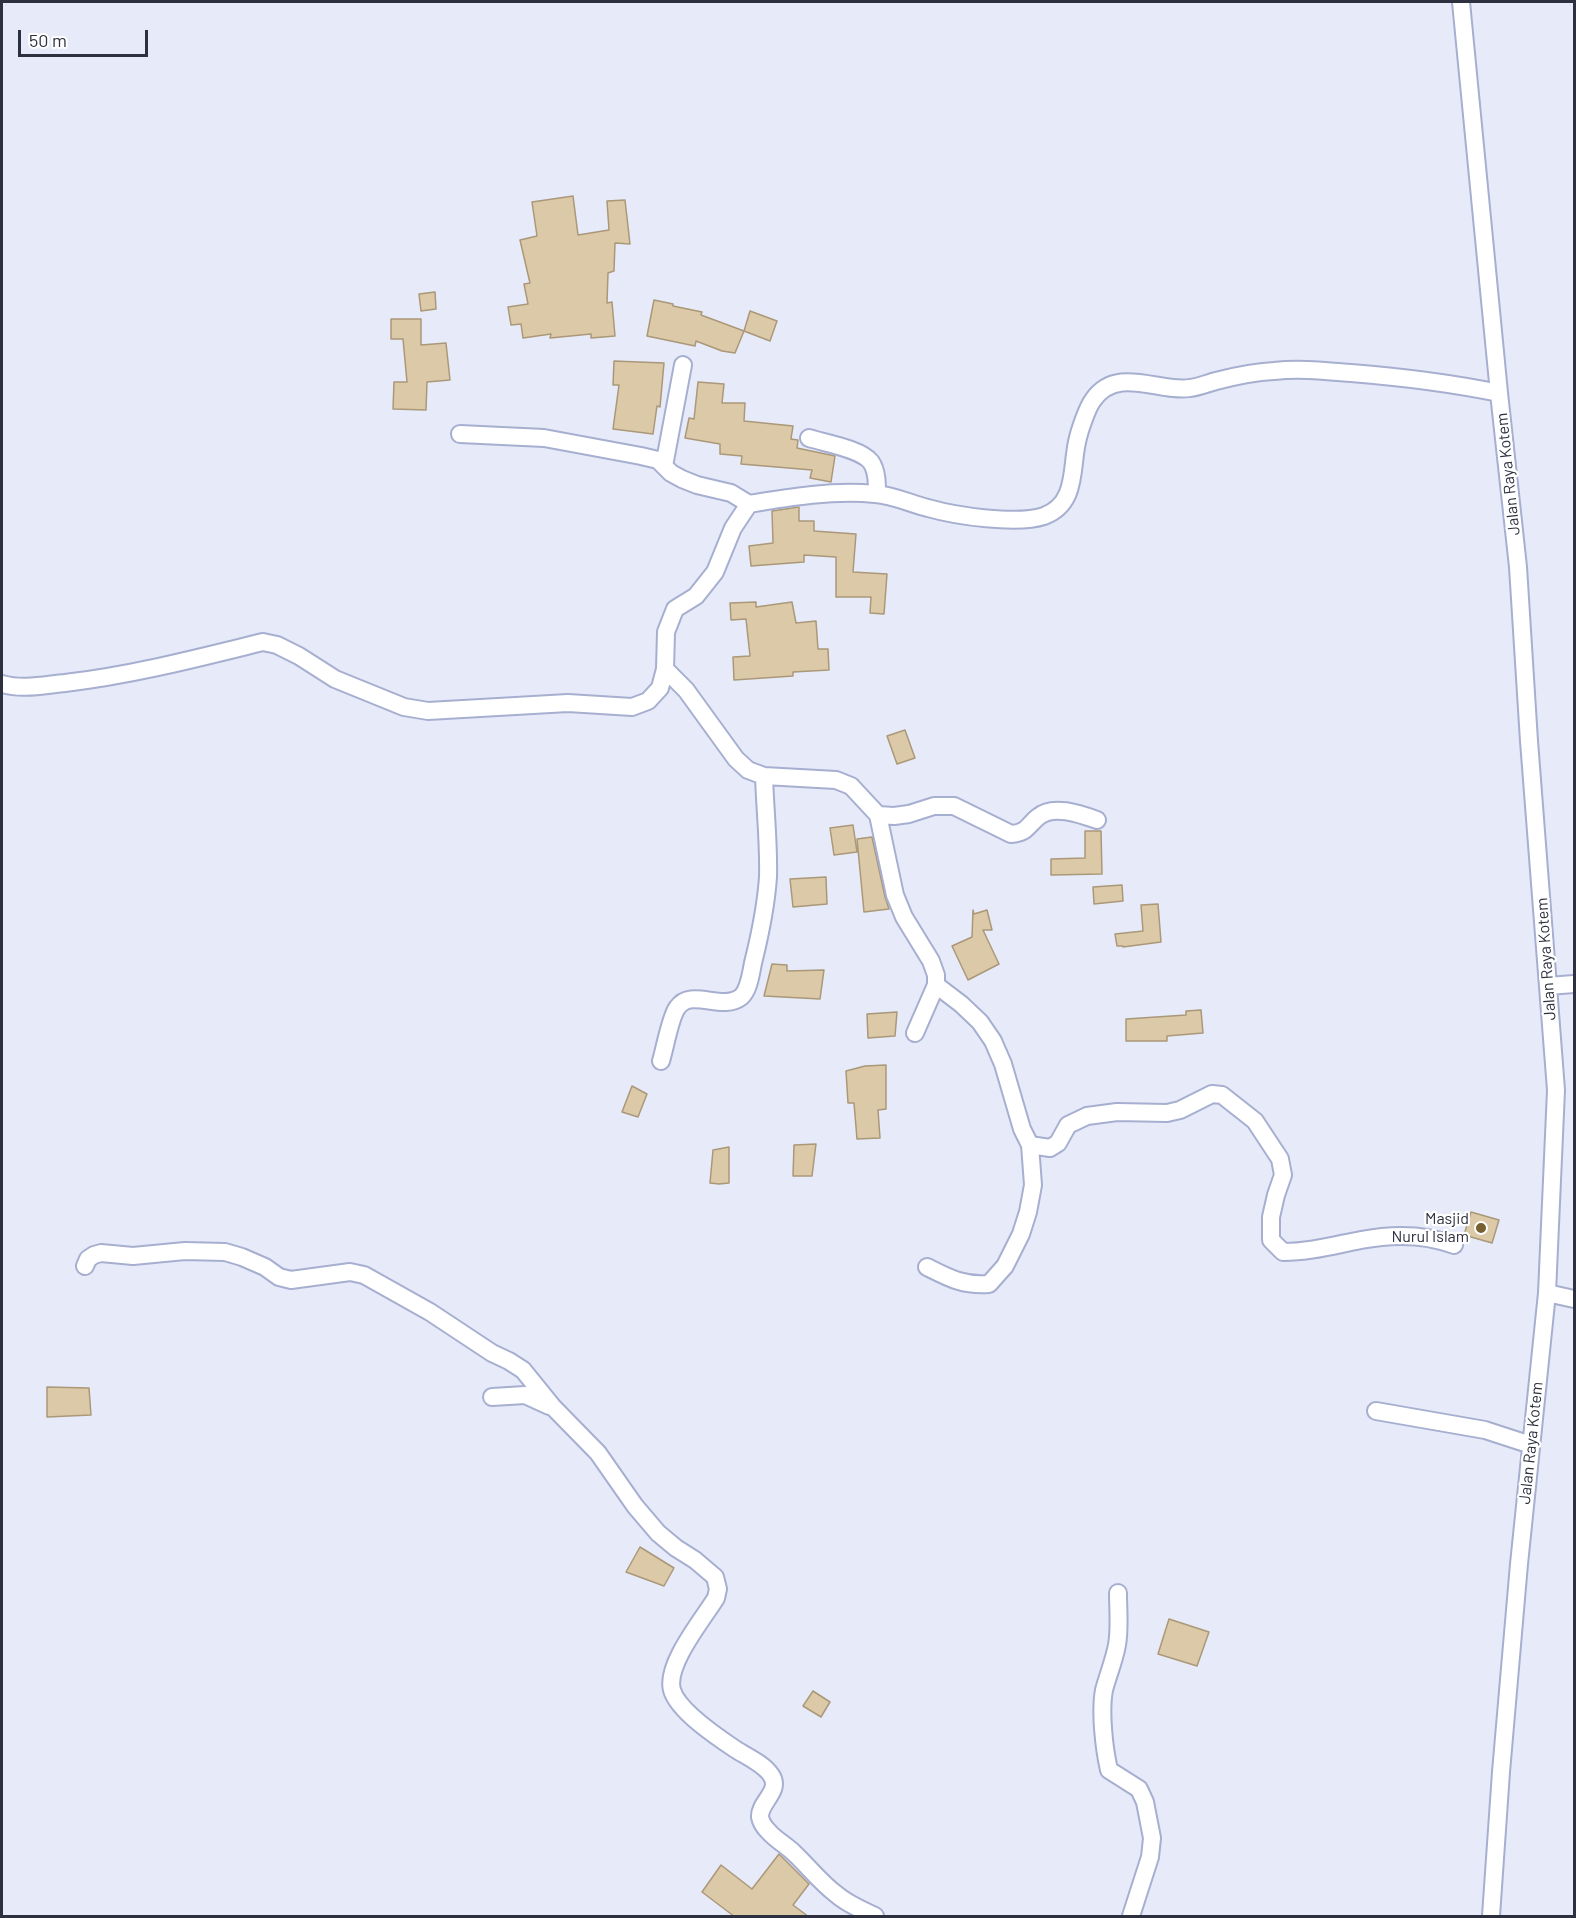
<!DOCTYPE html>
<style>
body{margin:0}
#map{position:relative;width:1576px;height:1918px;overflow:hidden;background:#e7ebf9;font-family:Barlow,sans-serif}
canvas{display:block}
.frame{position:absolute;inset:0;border:3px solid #2d303e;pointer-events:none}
.scale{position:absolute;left:18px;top:30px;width:130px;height:27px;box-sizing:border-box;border:3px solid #2d303e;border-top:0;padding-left:8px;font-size:18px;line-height:21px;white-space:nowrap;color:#2d303e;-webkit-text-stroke:4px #fff;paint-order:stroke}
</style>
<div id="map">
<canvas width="1576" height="1918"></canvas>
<div class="frame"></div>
<div class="scale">50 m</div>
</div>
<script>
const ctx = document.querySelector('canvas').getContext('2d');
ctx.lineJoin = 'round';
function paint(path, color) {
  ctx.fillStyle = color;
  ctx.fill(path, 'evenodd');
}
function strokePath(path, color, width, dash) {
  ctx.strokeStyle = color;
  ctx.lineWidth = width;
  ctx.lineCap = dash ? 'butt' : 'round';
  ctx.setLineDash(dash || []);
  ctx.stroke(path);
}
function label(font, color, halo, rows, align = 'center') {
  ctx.font = font + ' Barlow,sans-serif';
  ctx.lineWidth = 4.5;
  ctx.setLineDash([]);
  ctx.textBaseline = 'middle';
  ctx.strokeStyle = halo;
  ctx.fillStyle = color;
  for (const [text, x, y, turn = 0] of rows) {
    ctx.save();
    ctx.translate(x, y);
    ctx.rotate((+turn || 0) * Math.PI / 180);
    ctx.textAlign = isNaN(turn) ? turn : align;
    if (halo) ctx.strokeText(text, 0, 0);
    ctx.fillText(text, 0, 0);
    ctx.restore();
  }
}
const building = new Path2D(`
 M573 196 578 235 609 230 607 201 625 200 630 244 615 243 614 271 608 273 607 303 612 302 615 336 591 338V334L550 338 551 334 523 338 521 324 511 325 508 307 528 304 524 284 530 283 520 240 537 236 532 202Z
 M435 292 436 309 421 311 419 294Z
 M654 300 673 304V306L702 312 701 315 744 331 735 353 722 351 696 341 695 346 647 336Z
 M750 311 777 321 770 341 744 331Z
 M391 319H421V345L446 343 450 380 427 382 426 410 393 409 394 382H407L403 339H391Z
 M614 361 664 363 660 407 657 406 653 434 613 429 619 385H613Z
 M698 382 724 384 722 403H745L744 421 793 426 791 439 798 440 797 448 835 456 831 482 810 478 812 470 741 464 742 456 720 454V444L685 438 689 418 694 419Z
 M799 507V521H814V531L856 534 853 572 887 574 884 614 870 613 871 597H836V557L804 555V562L751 566 749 546 773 543 772 511Z
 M756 602V607L792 602 796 623 816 621 818 649H828L829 670 793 672V676L734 680 733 657 750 656 746 619 731 620 730 603Z
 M905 730 915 758 897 764 887 736Z
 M853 825 857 852 834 855 830 828Z
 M1085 831H1101L1102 874 1051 875V859L1085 858Z
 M872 837 885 897 889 909 864 912 857 839Z
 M826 877 827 904 793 907 790 879Z
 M1122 885 1123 901 1094 904 1093 887Z
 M1158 904 1161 942 1123 947V946H1117L1115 934 1143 931 1141 905Z
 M973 910 974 914 987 910 992 930H983L999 964 968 980 952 946 972 937Z
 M772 964 787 965V971L824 970 820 999 764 996Z
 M1201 1010 1203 1033 1167 1036V1041H1126V1019L1186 1015V1011Z
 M897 1012 895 1036 868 1038 867 1014Z
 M886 1065V1109L878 1110 880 1138 857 1139 854 1103H848L846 1071 865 1066Z
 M632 1086 647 1094 638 1117 622 1112Z
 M816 1144 812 1176H793L794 1145Z
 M729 1147V1183L719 1184 710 1183 713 1150Z
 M1471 1212 1499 1220 1492 1243 1464 1235Z
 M47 1387 89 1388 91 1415 47 1417Z
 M640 1547 674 1568 664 1586 626 1572Z
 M1169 1619 1209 1632 1197 1666 1158 1654Z
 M813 1691 830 1702 821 1717 803 1706Z
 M779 1854 809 1884 793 1905 809 1917H735L702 1892 721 1865 752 1889Z`);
paint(building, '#dbc9a8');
strokePath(building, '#aa9879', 1.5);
const minor = new Path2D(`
 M1461 2 1499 393 1518 567 1529 741 1556 1090 1547 1293 1519 1564 1501 1772 1491 1916
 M460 434 544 438 641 456 658 460 671 473 682 479 697 485 731 493 749 504
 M809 438C825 443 861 449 871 462 877 471 877 483 877 494
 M664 466 683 365
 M665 669 686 690 736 759 748 770 764 776 836 780 851 786 878 815 895 895 904 917 931 961 936 975V985L915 1033
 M2 684C22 690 44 685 65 683 133 675 198 658 263 642L277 645 299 656 335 679 404 707 428 711 568 703 632 707 648 701 660 688 665 669 666 632 675 609 696 596 715 572 733 528 749 504C790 497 834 490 875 494 893 495 911 504 928 508 956 516 1017 525 1044 516 1077 504 1071 469 1077 442 1079 432 1087 408 1093 400 1117 365 1159 393 1190 388 1199 387 1208 383 1216 381 1235 376 1255 372 1274 371 1300 368 1326 371 1351 373 1401 377 1450 383 1499 393
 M878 815 894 816 909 814 934 806H954L1011 834C1027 833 1027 826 1038 817 1053 804 1080 814 1097 820
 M1548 986 1574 984
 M661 1061C665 1048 670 1018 677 1008 691 987 722 1012 741 997 749 990 751 973 753 963 760 935 766 906 768 877 769 844 765 809 764 776
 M1030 1145 1050 1148 1058 1143 1068 1125 1087 1116 1117 1112 1167 1113 1180 1110 1212 1094 1222 1095 1255 1121 1280 1159 1283 1175 1276 1195 1271 1217V1240L1283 1252C1310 1252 1335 1245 1361 1240 1392 1234 1425 1234 1454 1245
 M85 1266 88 1259 94 1255 101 1253 133 1256 185 1251 225 1252 242 1257 265 1267 279 1277 291 1280 350 1272 364 1275 430 1312 492 1353 509 1361 523 1370 553 1407 598 1453 635 1506 658 1533 676 1548 695 1560 715 1577 718 1589 716 1598C703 1619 665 1665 672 1690 678 1711 717 1737 735 1749 746 1756 764 1764 771 1775 782 1791 759 1802 760 1817 761 1823 765 1828 769 1832 776 1840 786 1845 794 1853 808 1866 820 1882 836 1894 847 1904 862 1910 875 1916
 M927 1267C949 1278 963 1286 989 1284L1005 1266 1021 1234 1028 1212 1033 1185 1030 1145 1022 1129 1003 1064 993 1041 980 1022 961 1004 936 985
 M1547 1293 1574 1299
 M492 1397 525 1395 549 1406
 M1376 1411 1485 1430 1531 1445
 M1118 1593C1118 1610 1120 1628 1117 1645 1114 1661 1108 1675 1104 1690 1100 1712 1104 1748 1109 1770L1139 1789 1145 1802 1152 1838 1150 1857 1131 1916`);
strokePath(minor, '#a7afd0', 20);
strokePath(minor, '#fff', 16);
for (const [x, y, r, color] of [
 [1481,1228,6,"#775f30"]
]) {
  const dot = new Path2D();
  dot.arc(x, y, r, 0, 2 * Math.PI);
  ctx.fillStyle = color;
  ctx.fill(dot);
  strokePath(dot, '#fff', 2);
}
label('16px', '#2d303e', '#fff', [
 ["Jalan Raya Kotem",1508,474,-96],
 ["Jalan Raya Kotem",1546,959,-94],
 ["Jalan Raya Kotem",1531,1443,-84]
]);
label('16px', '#2d303e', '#fff', [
 ["Masjid",1469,1219],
 ["Nurul Islam",1469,1237]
], 'right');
</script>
